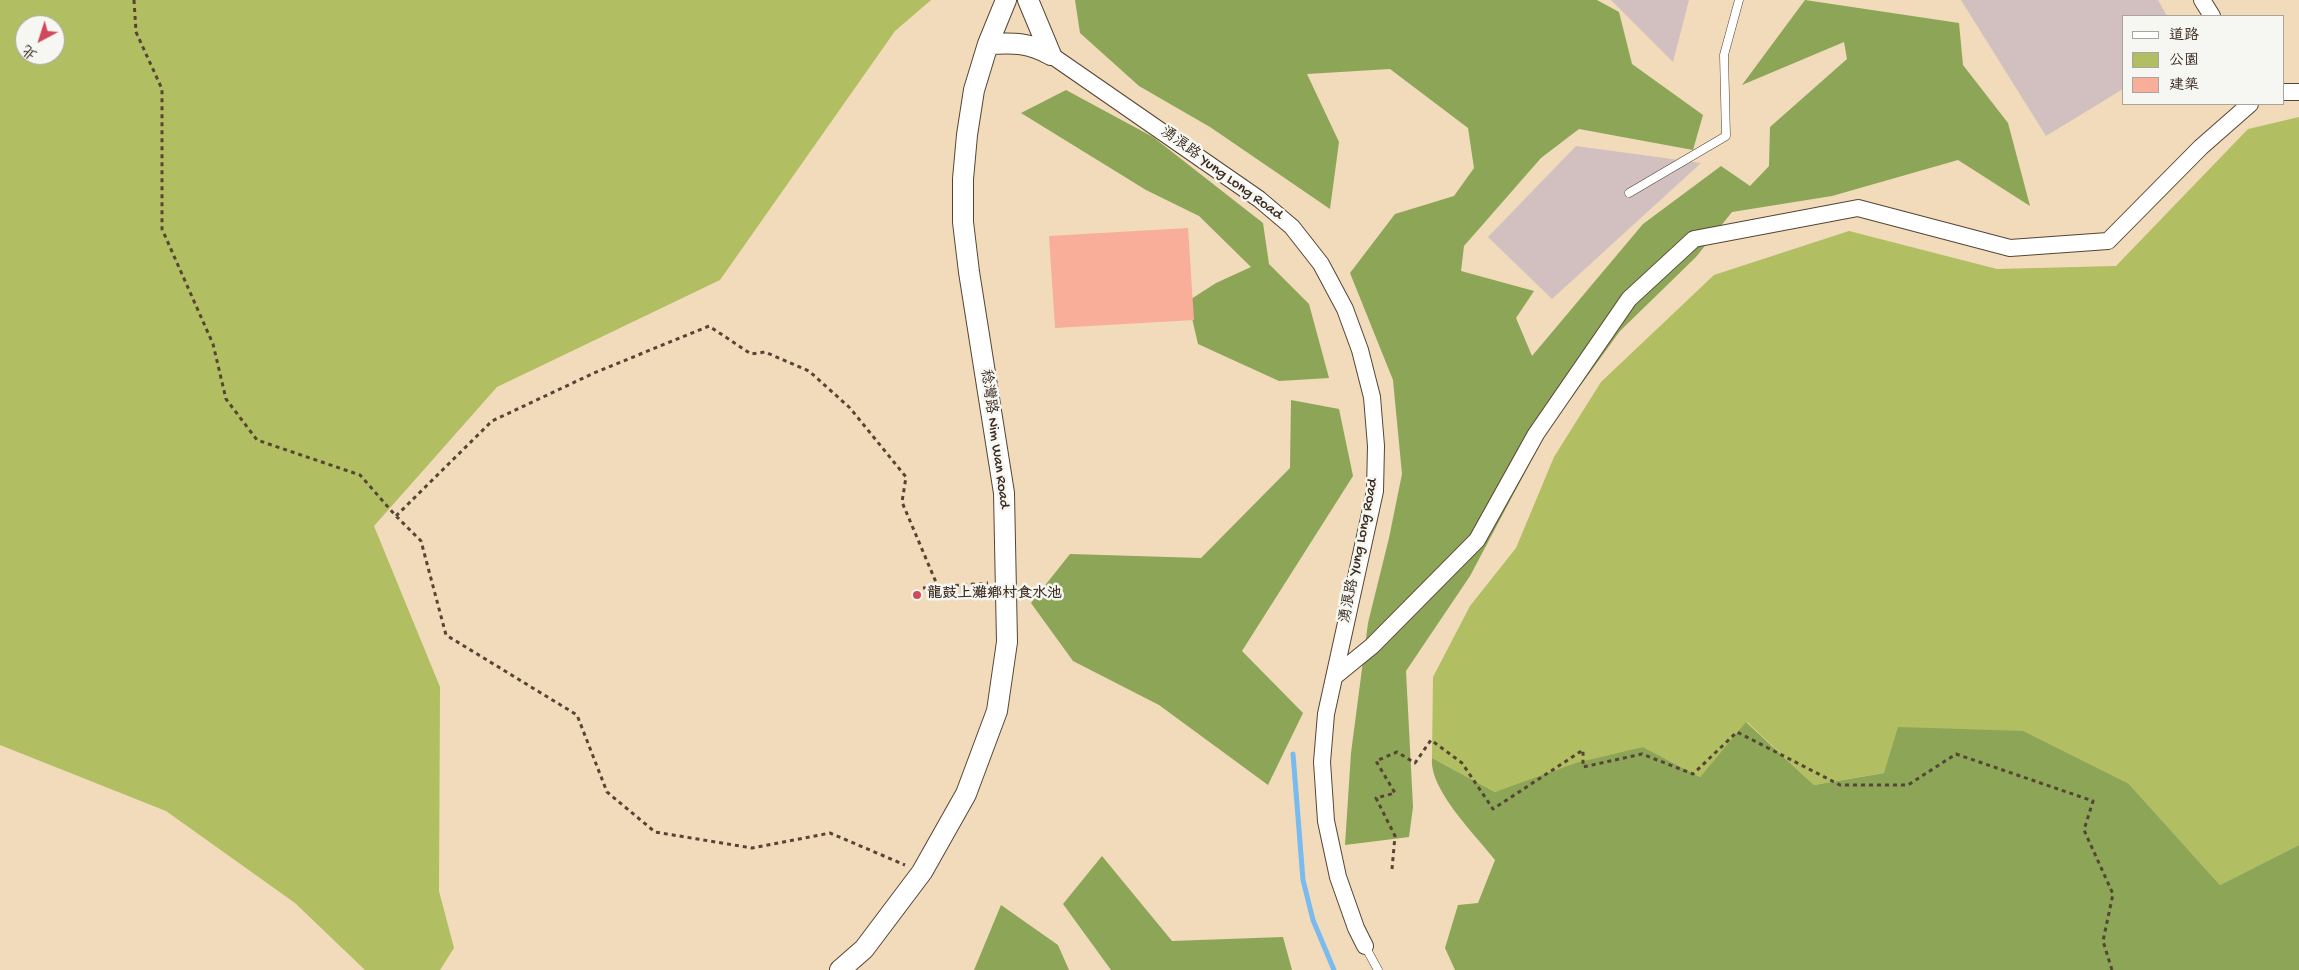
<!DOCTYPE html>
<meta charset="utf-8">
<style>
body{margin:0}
#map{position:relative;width:2299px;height:970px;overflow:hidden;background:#f1dbba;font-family:"Gochi Hand","LXGW WenKai TC",sans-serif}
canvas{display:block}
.legend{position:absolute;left:2122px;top:15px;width:162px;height:90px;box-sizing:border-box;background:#f6f6f2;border:1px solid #aba49d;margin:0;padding:6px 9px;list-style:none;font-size:15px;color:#3b2a1e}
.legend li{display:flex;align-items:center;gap:10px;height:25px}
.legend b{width:25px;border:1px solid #aba49d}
.north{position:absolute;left:15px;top:15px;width:50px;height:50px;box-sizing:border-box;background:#f6f6f2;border:1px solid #aba49d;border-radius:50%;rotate:220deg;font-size:14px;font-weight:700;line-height:20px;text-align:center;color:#3b2a1e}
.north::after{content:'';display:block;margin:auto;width:18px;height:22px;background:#d1495b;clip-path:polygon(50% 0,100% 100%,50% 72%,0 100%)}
</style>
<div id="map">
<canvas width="2299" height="970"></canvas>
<ul class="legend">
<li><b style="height:6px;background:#fff"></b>道路</li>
<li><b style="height:14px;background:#b1be61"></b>公園</li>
<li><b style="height:14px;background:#f8ae99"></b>建築</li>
</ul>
<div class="north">北</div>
</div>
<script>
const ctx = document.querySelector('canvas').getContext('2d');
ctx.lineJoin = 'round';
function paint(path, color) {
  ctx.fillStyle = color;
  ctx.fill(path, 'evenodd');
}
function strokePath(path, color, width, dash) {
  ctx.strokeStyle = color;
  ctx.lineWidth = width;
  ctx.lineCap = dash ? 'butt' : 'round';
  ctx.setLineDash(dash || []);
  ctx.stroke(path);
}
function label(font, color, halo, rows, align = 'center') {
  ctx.font = font + ' "Gochi Hand","LXGW WenKai TC",sans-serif';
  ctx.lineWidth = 5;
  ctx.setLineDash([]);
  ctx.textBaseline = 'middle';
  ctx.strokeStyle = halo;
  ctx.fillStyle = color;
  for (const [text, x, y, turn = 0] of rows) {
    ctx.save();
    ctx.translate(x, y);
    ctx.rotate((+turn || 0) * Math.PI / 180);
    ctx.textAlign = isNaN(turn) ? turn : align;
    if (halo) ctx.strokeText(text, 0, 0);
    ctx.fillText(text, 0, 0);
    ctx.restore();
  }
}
paint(new Path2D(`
 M1611 0H1689L1673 62Z
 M1961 0H2158L2167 16H2123V89L2046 136Z
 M1576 146 1701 163 1552 299 1488 237Z`), '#d2bfc0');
paint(new Path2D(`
 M0 0H931L895 31 720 280 497 387 374 526 440 687 439 891 454 948 440 970H365L295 903 166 811 0 745ZM25 25H55V55H25Z
 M2299 117V845L2220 885 2129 784 1884 773 1814 785 1747 722 1700 777 1643 747 1495 792 1432 758 1433 677 1470 606 1516 548 1554 457 1601 382 1714 275 1849 231 1997 269 2116 266 2248 129Z`), '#b1be61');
paint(new Path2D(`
 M1075 0H1597L1619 12 1632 64 1703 115 1693 150 1579 129 1541 158 1464 246 1461 271 1534 291 1516 318 1532 356 1643 224 1721 166 1750 186 1769 166 1770 127 1847 59 1844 42 1742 85 1805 0 1959 23 1963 65 2008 123 2030 206 1958 160 1832 196 1732 212 1696 257 1620 331 1546 433 1470 576 1406 671 1413 807 1409 837 1345 845 1351 753 1368 623 1389 538 1402 474 1393 380 1350 273 1395 214 1454 196 1474 168 1468 128 1390 69 1307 74 1339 142 1330 209 1210 127 1139 86 1080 33Z
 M1066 90 1153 137 1263 223 1269 264 1309 304 1329 378 1279 381 1198 344 1188 301 1216 283 1251 267 1199 216 1146 190 1021 113Z
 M1291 400 1339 409 1353 476 1242 651 1303 713 1268 785 1159 705 1073 661 1031 603 1070 554 1201 558 1290 468Z
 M1746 722 1814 785 1884 773 1898 727 2023 731 2129 784 2220 885 2299 845V970H1455L1445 948 1458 905 1478 903 1495 860C1476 835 1429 790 1432 758L1495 792 1576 763 1643 747 1700 777Z
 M1102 856 1172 941 1283 937 1292 970H1111L1063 904Z
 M1001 905 1058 945 1069 970H974Z`), '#8ca557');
strokePath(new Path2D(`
 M1293 754 1303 880 1313 920 1334 970`), '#7abbef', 5);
paint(new Path2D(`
 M1188 228 1194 320 1055 328 1049 236Z`), '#f8ae99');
const service = new Path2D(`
 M1629 193 1726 136 1724 55 1739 0
 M1365 946 1378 970`);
const minor = new Path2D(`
 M2202 0 2212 16
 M1051 55 1259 199 1292 227 1321 264 1345 309 1360 350 1372 397 1376 446 1375 491 1326 714 1322 762 1326 821 1338 877 1356 928 1365 946
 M2283 92H2299
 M1334 677 1372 646 1477 540 1536 434 1629 299 1694 239 1858 208 2010 248 2108 241 2201 147 2250 104`);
const tertiary = new Path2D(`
 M1028 0 1051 55
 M988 44C1014 43 1028 42 1051 55
 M840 970 864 949 922 872 966 794 997 711 1007 642 1004 493 969 272 963 222V179L967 135 974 90 988 44 1006 0`);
strokePath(service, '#564535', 9);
strokePath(minor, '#564535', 18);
strokePath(tertiary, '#564535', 22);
strokePath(new Path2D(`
 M134 0 136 32 162 89V229L213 344 226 399 257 440 360 475 396 516 421 541 446 635 577 715 607 792 655 832 752 848 830 833 905 865
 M396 516 492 421 594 373 709 326 751 354 765 352 809 371 850 408 906 477 902 502 938 587
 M923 588 988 583
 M1392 869 1395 836 1376 798 1395 793 1376 761 1397 752 1415 763 1431 740 1462 763 1493 809 1583 750V767L1642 754 1693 774 1737 732 1840 785H1908L1956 754 2093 801 2084 830 2113 894 2103 941 2112 970`), '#564535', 3, [4, 4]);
strokePath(service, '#fff', 8);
strokePath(minor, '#fff', 16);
strokePath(tertiary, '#fff', 20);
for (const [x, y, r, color] of [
 [917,595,5,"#d1495b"]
]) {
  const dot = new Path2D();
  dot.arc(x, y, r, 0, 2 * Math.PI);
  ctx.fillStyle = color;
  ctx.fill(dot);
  strokePath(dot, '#f6f6f2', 2);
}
label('15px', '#3b2a1e', '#f6f6f2', [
 ["湧浪路 Yung Long Road",1221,174,36],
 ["稔灣路 Nim Wan Road",994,439,82],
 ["湧浪路 Yung Long Road",1360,551,-79]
]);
label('bold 15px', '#3b2a1e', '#f6f6f2', [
 ["龍鼓上灘鄉村食水池",927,595]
], 'left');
</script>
